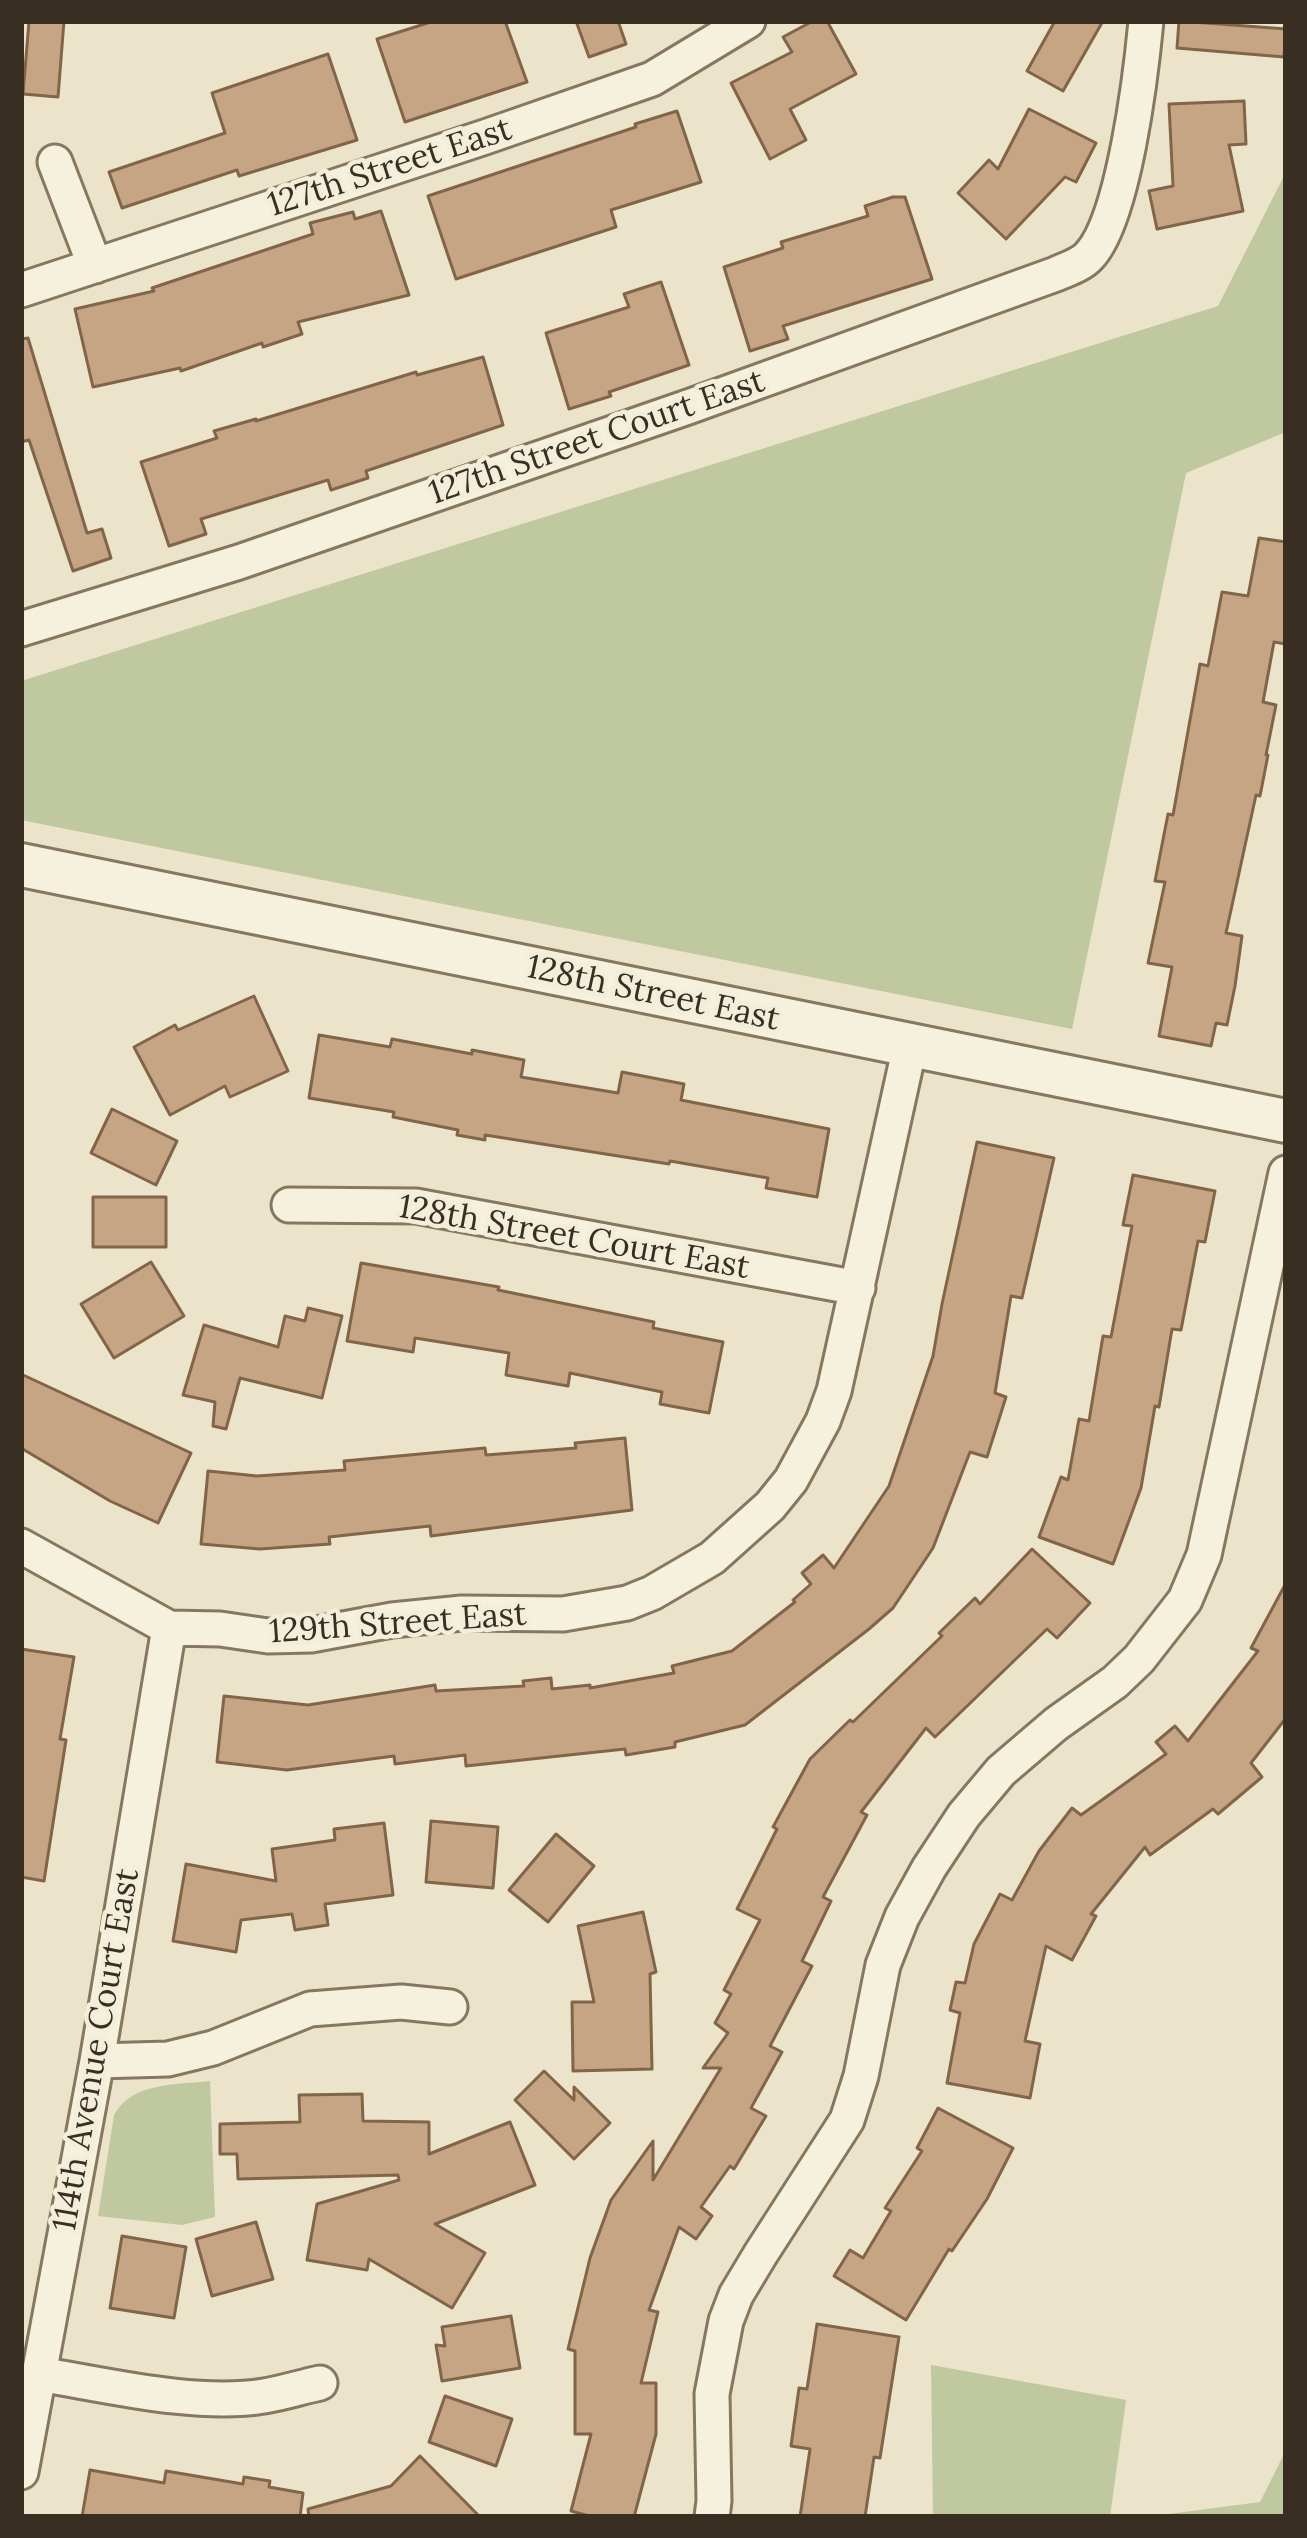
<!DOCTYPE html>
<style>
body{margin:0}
#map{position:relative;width:1307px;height:2538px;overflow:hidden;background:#ebe4cb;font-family:Lora,serif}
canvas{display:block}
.frame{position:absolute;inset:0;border:24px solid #382f22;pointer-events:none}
</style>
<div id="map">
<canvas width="1307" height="2538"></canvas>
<div class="frame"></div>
</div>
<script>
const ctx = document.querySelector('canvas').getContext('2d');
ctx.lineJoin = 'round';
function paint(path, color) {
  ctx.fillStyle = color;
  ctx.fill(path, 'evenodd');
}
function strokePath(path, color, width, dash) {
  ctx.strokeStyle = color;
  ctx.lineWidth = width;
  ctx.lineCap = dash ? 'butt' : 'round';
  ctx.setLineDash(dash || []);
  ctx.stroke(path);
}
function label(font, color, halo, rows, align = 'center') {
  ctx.font = font + ' Lora,serif';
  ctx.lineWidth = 9;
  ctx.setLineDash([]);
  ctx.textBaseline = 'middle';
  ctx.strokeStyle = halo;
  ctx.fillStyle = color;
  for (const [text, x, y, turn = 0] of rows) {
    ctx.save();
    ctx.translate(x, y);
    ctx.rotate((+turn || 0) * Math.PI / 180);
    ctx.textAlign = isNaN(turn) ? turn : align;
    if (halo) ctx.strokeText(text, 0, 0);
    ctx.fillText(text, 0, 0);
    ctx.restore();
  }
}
paint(new Path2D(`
 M1286 172V432L1186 473 1072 1029 21 820V681L1218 306Z
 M210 2081 215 2217 182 2225 98 2216 114 2115C132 2082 176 2085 210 2081Z
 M931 2365 1126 2400 1110 2517H933Z
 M1286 2450V2517H1146L1260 2502Z`), '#bfc89f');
const building = new Path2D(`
 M29 21H64L58 97 23 94Z
 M434 21H505L527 82 405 122 377 39Z
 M576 21H618L626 44 589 57Z
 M813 21H827L856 74 790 109 806 140 770 159 731 83 792 52 783 37Z
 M1055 21H1103L1063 91 1027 71Z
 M1179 21 1286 29 1284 57 1177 48Z
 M328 54 357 140 239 176 237 170 122 208 109 172 225 133 212 93Z
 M1244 101 1246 144 1229 145 1243 211 1157 229 1149 191 1173 186 1169 104Z
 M1029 109 1096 143 1076 182 1065 177 1006 239 958 193 989 160 998 169Z
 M677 111 701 182 611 210 616 227 456 279 428 196 636 127 635 124Z
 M893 197H905L932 279 783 326 788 339 750 351 724 267 783 248 781 242 868 216 865 206Z
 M381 211 409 295 298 322 302 334 263 347 262 343 181 371 180 368 93 387 75 309 154 291 152 288 313 234 310 223 353 212 355 219Z
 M661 282 689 365 609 392 611 396 569 409 546 333 629 307 624 294Z
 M28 338 87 533 102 529 111 558 73 571 29 440 21 442V339Z
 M483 357 503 425 366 471 368 478 331 490 328 480 201 519 206 534 169 546 141 462 217 438 214 431 256 419V421L416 372 417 375Z
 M1259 538 1286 542V644L1274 642 1263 702 1276 705 1266 755H1268L1260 796 1256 795 1226 933 1242 936 1235 986 1227 1025 1216 1023 1211 1046 1159 1036 1172 967 1148 963 1165 882 1155 881 1168 814 1173 815 1200 664 1208 666 1222 592 1248 596Z
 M254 996 288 1071 230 1097 225 1086 170 1115 134 1047 175 1025 178 1030Z
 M319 1035 390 1047 392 1039 472 1054V1050L524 1060 521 1077 618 1093 622 1072 684 1084 681 1100 829 1129 817 1197 766 1188 768 1178 670 1161 669 1164 485 1135V1140L457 1135 458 1130 393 1117 394 1112 309 1098Z
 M112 1109 177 1141 156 1185 91 1153Z
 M977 1142 1054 1158 1022 1298 1011 1296 995 1393 1006 1397 987 1457 970 1452 933 1548 893 1608 869 1629 745 1725 675 1742V1747L626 1755 625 1749 466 1766 465 1755 395 1764 394 1756 287 1770 217 1762 224 1696 308 1705 435 1685 436 1691 524 1686 523 1681 551 1678 552 1689 590 1685V1688L674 1673 672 1666 732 1651 795 1602 793 1600 811 1584 802 1573 823 1555 834 1568 889 1486 933 1356 942 1304Z
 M1133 1175 1215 1191 1205 1242 1198 1241 1181 1330 1172 1329 1159 1407 1155 1406 1141 1488 1113 1564 1039 1537 1061 1477 1068 1480 1079 1419 1089 1421 1103 1336 1111 1337 1132 1226 1123 1225Z
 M93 1197H166V1247H93Z
 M151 1262 184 1316 114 1358 81 1304Z
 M361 1263 499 1287 498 1290 654 1322 653 1328 723 1342 709 1413 660 1404 662 1392 570 1373 568 1386 506 1375 509 1353 415 1338 413 1352 347 1341Z
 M308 1308 342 1316 322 1398 240 1378 226 1429 213 1426 215 1402 183 1395 204 1325 278 1347 285 1316 305 1321Z
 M21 1374 191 1453 158 1523 110 1501 21 1448Z
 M625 1438 632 1510 431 1536 430 1526 329 1537 330 1544 260 1549 201 1544 208 1471 257 1476 345 1470 344 1461 485 1448 486 1455 576 1448 575 1443Z
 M1032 1549 1090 1603 1057 1638 1047 1629 935 1737 926 1728 861 1812 867 1815 823 1897 831 1901 802 1961 812 1966 770 2046 782 2052 751 2108 766 2116 734 2169 730 2166 701 2207 712 2216 696 2239 679 2227 649 2310 658 2312 641 2383H656V2434L634 2517H593L571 2511 591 2434H575V2351L568 2349 590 2258 611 2200 653 2141V2180L721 2068H703L728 2033 715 2023 731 1994 724 1990 760 1920 737 1909 777 1829 773 1827 810 1759 850 1720 853 1722 942 1636 939 1633 975 1598 980 1604Z
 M1286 1583V1718L1251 1763 1262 1777 1218 1814 1213 1809 1150 1855 1145 1847 1091 1914 1096 1916 1072 1960 1046 1946 1025 2041 1040 2044 1030 2098 947 2083 960 2013 950 2010 956 1982 965 1983 974 1944 1000 1894 1012 1900 1039 1851 1072 1808 1081 1815 1166 1754 1156 1742 1175 1726 1188 1741 1258 1651 1251 1648Z
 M21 1649 74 1657 60 1739 66 1740 44 1881 21 1877Z
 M431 1821 498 1827 493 1888 426 1882Z
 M384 1823 393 1895 325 1904 328 1925 295 1930 292 1914 241 1920 236 1952 173 1941 186 1864 276 1881 272 1849 335 1840 334 1829Z
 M556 1834 594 1866 548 1922 509 1890Z
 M643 1912 656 1972 650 1974 652 2069 573 2071 572 2002H594L578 1926Z
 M544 2071 574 2100V2087L610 2123 574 2159 515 2100Z
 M362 2094 363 2121 429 2122V2154L510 2122 535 2185 435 2224 485 2253 452 2308 369 2259 367 2270 307 2260 317 2204 399 2180 398 2175 238 2179 237 2154H220V2124L300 2122 299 2095Z
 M938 2108 1013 2148 987 2199 952 2251 949 2249 906 2320 834 2276 850 2250 863 2258 891 2211 885 2208 922 2151 917 2148Z
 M256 2222 273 2279 212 2296 196 2239Z
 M122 2236 186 2247 174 2318 110 2308Z
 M511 2316 520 2368 442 2381 436 2345 445 2346 442 2327Z
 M817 2324 899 2337 880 2458 874 2457 865 2517H800L810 2449 791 2446 799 2388 807 2389Z
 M445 2396 512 2419 496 2466 429 2442Z
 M420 2456 480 2517H309L308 2509 391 2486Z
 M90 2470 164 2483 166 2471 243 2484 244 2477 270 2481 269 2487 303 2493 300 2517H82Z`);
paint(building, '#c5a584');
strokePath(building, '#826549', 3);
const minor = new Path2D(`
 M55 162 95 266
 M21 290 485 137 652 79 748 21
 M21 629 239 562 688 407 1056 274C1067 269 1081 265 1089 256 1124 219 1141 74 1146 21
 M289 1205 416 1206 858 1288
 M21 1546 169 1628 220 1629 268 1636 311 1635 392 1620 462 1613 563 1614 627 1603 652 1593 712 1558 770 1506 791 1480 823 1421 834 1391 910 1046
 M97 2061 168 2059 213 2048 310 2009 401 2002 450 2007
 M39 2374C107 2385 196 2407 264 2396 283 2393 301 2387 320 2383
 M21 2472 97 2061 169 1628
 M712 2517 714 2501 712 2394 726 2321 736 2295 760 2255 847 2120 861 2076 883 1965 902 1917 929 1868 964 1815 1001 1771 1056 1724 1115 1682 1139 1659 1185 1600 1204 1555 1286 1173`);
const tertiary = new Path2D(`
 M21 865 1286 1121`);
strokePath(minor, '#867860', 39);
strokePath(tertiary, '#867860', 48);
strokePath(minor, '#f6f1dd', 33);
strokePath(tertiary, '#f6f1dd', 42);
label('33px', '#382f22', '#f3eed9', [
 ["127th Street East",390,168,-18],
 ["127th Street Court East",597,438,-19],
 ["128th Street East",653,994,12],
 ["128th Street Court East",574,1238,10],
 ["129th Street East",398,1624,-4],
 ["114th Avenue Court East",97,2050,-80]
]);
</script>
